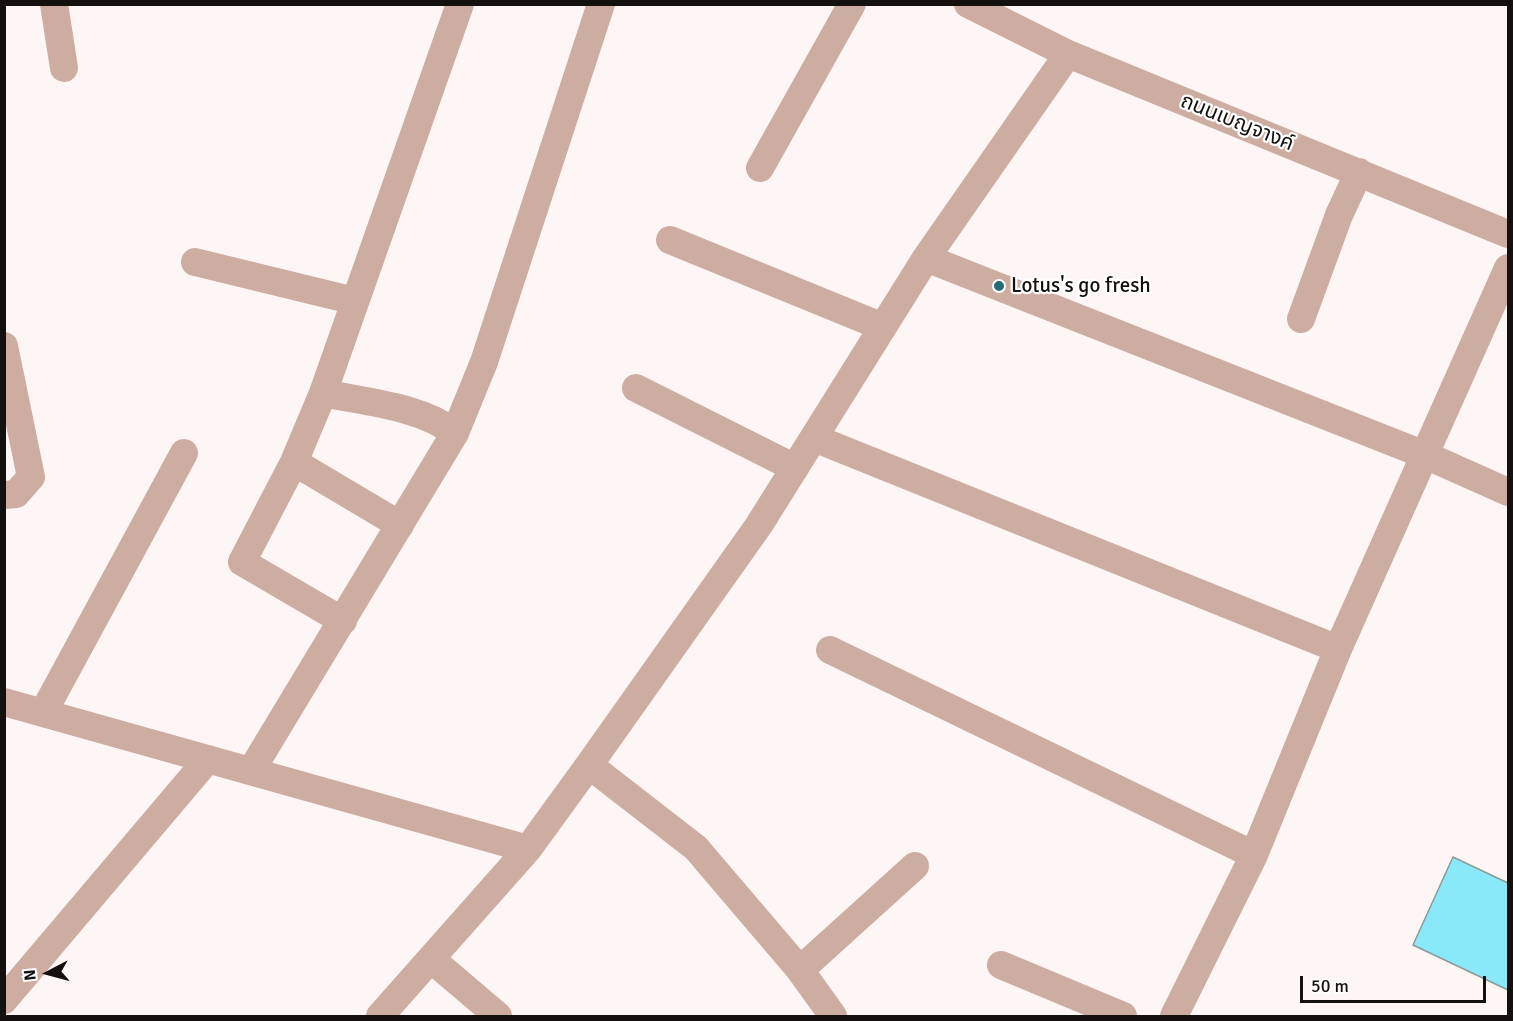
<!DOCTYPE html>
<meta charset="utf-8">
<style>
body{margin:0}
#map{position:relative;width:1513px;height:1021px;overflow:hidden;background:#fef6f4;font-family:Signika,sans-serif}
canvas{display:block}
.frame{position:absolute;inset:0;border:6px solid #14100e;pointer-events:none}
.north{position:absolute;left:18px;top:943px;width:60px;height:60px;-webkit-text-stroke:4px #fff;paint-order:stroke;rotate:264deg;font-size:16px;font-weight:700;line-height:24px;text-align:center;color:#14100e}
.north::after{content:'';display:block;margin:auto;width:21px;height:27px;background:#14100e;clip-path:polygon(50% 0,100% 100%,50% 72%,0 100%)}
.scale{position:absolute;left:1300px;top:976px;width:186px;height:27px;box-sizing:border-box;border:3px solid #14100e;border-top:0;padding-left:8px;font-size:18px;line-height:21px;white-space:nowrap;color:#14100e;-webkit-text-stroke:4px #fff;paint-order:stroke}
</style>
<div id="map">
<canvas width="1513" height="1021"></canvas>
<div class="frame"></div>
<div class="north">N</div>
<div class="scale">50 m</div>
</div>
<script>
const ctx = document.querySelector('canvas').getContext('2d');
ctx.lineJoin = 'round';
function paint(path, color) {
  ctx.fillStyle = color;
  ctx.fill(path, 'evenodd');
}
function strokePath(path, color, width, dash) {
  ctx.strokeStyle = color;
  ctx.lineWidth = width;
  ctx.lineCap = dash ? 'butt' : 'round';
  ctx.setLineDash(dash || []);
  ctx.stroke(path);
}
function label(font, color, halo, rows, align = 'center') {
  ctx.font = font + ' Signika,"Noto Sans Thai",sans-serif';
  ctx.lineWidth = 4.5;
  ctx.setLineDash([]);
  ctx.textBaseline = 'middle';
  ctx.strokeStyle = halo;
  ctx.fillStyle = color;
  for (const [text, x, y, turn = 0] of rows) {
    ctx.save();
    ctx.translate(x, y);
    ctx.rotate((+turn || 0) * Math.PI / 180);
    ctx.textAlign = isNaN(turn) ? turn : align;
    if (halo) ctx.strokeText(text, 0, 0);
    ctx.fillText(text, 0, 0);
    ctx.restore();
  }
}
const building = new Path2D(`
 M1453 857 1508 883V990L1413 945Z`);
paint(building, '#8ae9f9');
strokePath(building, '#8c999b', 1.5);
strokePath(new Path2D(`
 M54 4 64 68
 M968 4 1068 54 1508 234
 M760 168 852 4
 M670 240 883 327
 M926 258 1425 455 1508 492
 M195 262 355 301
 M1301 319 1339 215 1359 172
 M4 346 31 477 16 494 4 495
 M636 388 795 468
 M323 393C366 402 420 406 455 433
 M814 438 1338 649
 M294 462 400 525
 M343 621 242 562 294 462 323 393 460 4
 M830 650 1254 855
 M4 702 528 849
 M43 713 184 453
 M589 765 696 848 800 970 833 1016
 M251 771 455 433 484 362 601 4
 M431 959 498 1016
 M1001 965 1123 1016
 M800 970 915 866
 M4 1000 208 759
 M380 1016 528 849 589 765 759 525 926 258 1068 54
 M1174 1016 1254 855 1338 649 1508 268`), '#cdaca1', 28);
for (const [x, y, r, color] of [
 [999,286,6,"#246d78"]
]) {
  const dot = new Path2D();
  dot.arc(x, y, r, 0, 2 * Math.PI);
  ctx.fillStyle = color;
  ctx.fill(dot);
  strokePath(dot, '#fff', 2);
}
label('21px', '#14100e', '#fff', [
 ["ถนนเบญจางค์",1237,123,22]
]);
label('21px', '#14100e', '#fff', [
 ["Lotus's go fresh",1011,286]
], 'left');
</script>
